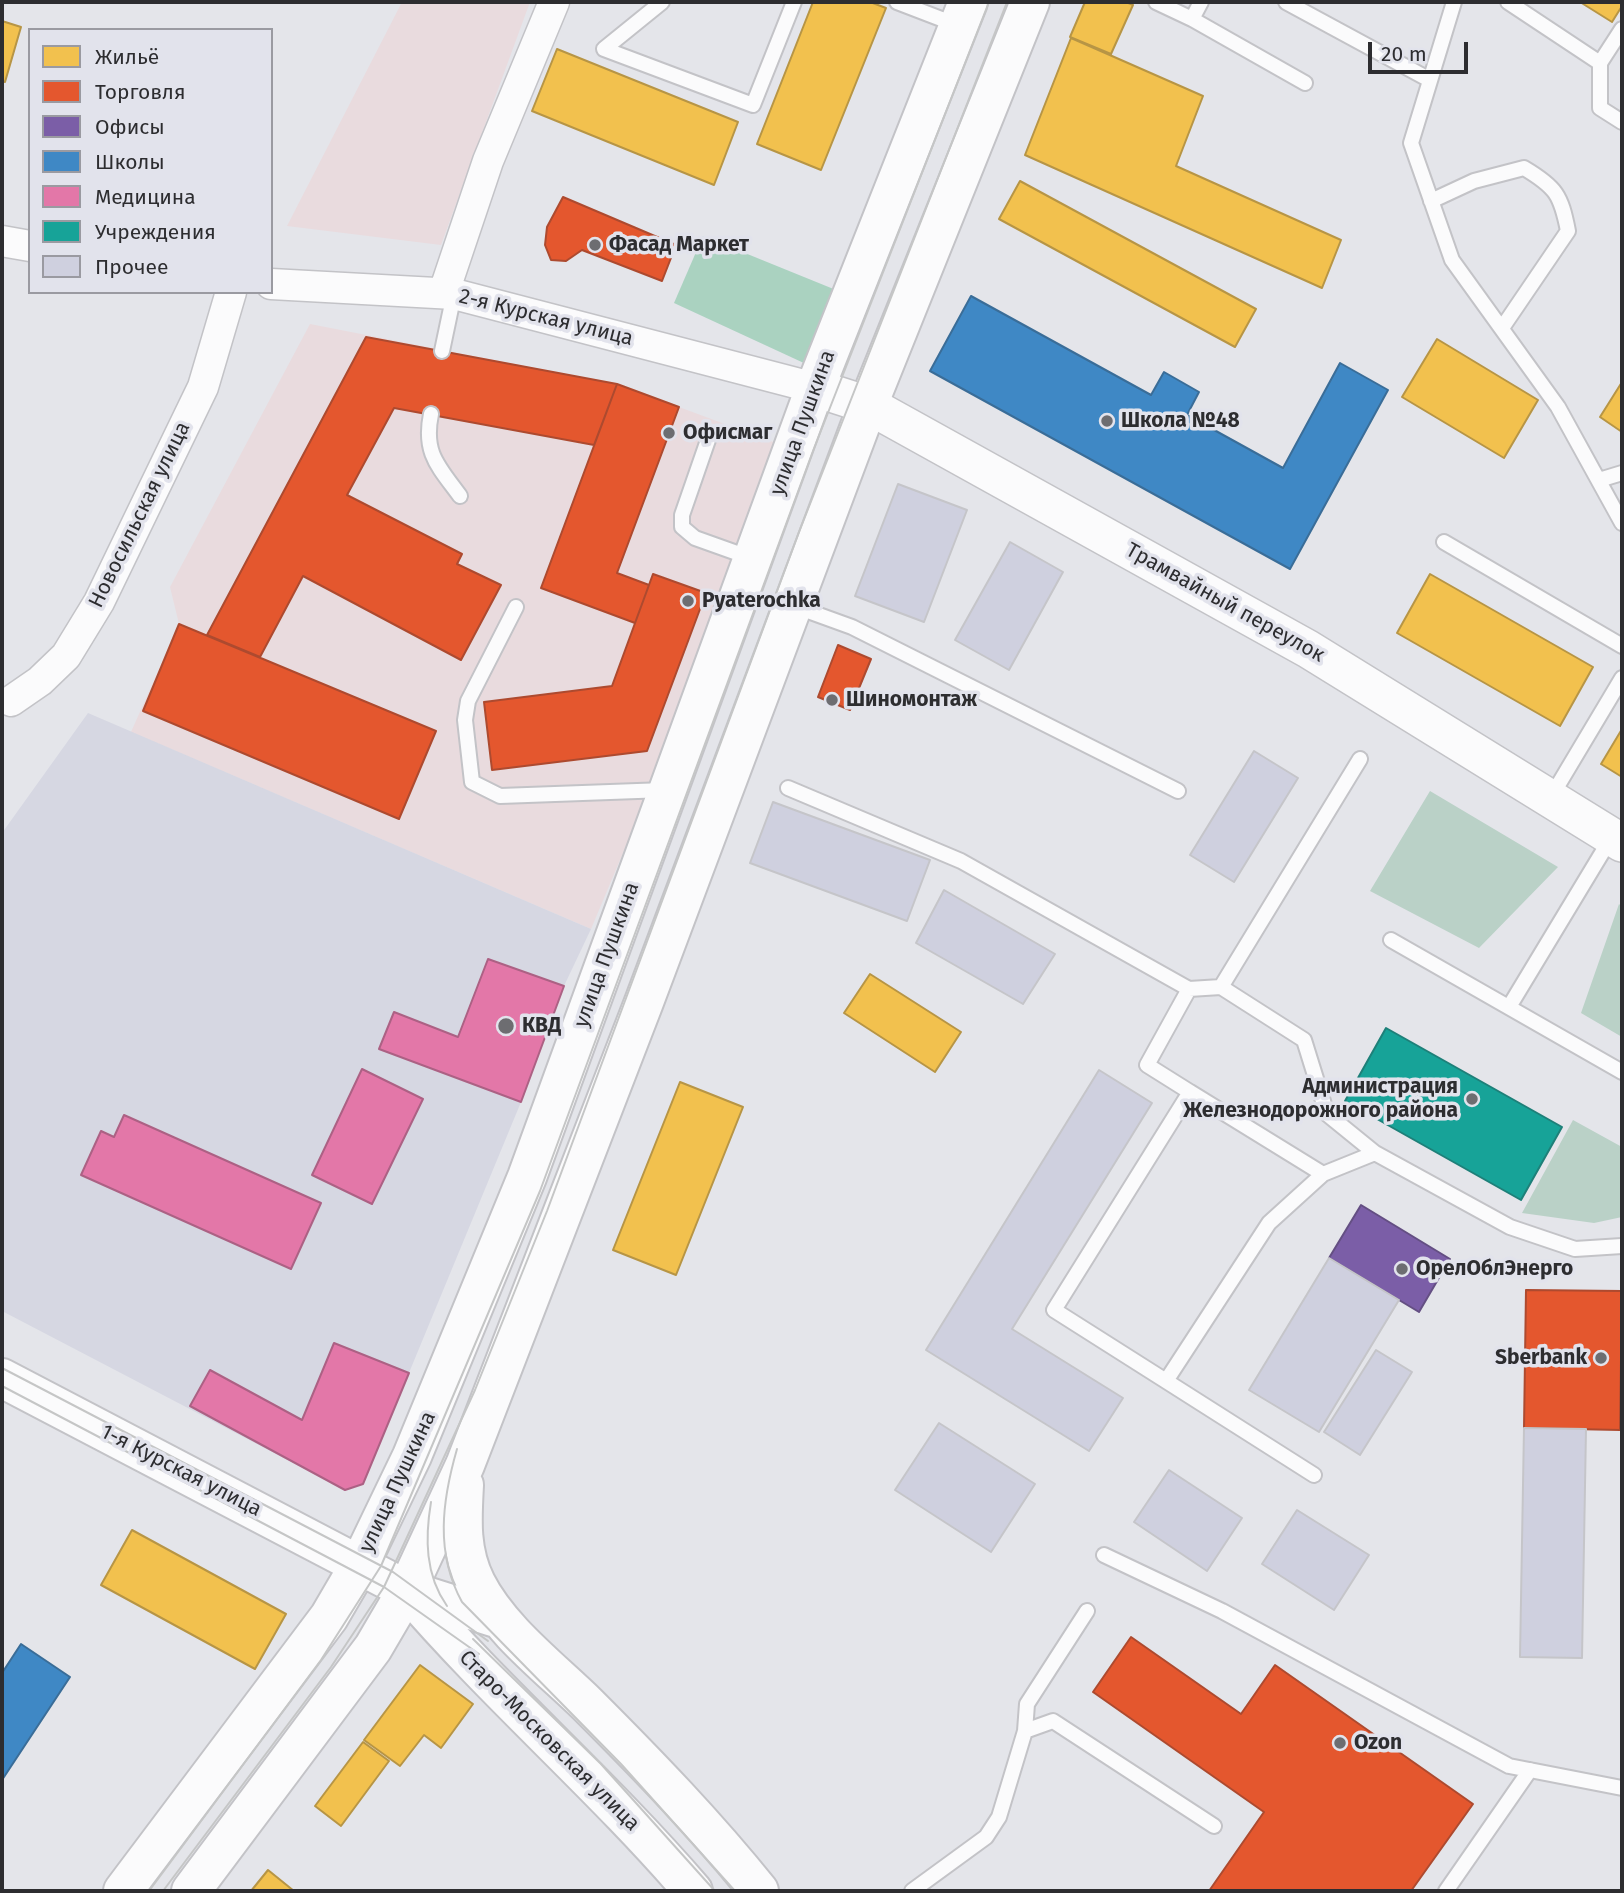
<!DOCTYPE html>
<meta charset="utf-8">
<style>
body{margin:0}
#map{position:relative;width:1624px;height:1893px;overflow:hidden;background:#e4e5ea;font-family:"Fira Sans",sans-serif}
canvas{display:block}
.frame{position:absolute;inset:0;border:4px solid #2d2d30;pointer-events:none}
.legend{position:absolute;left:28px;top:28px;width:245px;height:266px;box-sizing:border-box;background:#e2e3ec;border:2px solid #9a9aa1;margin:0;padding:9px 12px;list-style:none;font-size:21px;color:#2d2d30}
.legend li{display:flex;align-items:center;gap:14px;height:35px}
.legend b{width:35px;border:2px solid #9a9aa1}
.scale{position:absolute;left:1368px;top:42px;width:100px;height:32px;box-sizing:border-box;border:4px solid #2d2d30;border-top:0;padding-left:9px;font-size:21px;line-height:24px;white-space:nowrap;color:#2d2d30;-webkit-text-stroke:5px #e2e3ec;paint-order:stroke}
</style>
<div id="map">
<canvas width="1624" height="1893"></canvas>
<div class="frame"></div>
<ul class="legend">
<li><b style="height:19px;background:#f2c14e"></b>Жильё</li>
<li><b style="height:19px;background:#e4572e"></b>Торговля</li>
<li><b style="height:19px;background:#7b5ea7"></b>Офисы</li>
<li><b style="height:19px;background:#3f88c5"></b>Школы</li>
<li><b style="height:19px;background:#e377a8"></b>Медицина</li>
<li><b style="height:19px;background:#17a398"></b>Учреждения</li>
<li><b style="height:19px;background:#cfd0df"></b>Прочее</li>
</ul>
<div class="scale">20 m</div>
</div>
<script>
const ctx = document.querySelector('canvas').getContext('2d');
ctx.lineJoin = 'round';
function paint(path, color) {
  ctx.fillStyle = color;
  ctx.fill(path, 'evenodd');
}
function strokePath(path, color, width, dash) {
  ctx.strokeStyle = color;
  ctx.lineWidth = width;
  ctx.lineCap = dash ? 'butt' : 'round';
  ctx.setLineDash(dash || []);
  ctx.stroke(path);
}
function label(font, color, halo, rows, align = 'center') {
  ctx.font = font + ' "Fira Sans",sans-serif';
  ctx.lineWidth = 7;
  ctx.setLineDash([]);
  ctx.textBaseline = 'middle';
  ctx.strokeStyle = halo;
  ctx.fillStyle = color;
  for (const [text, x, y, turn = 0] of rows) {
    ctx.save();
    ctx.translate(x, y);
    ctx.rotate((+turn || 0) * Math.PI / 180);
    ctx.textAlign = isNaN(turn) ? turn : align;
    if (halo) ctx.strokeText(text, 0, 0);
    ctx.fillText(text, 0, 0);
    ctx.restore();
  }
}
paint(new Path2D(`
 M402 2H530L441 245 287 226Z
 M310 324 617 384 776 443 644 803 591 929 131 732 179 624 170 587Z`), '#e9dbde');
paint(new Path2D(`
 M88 713 591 929 564 986 521 1102 363 1484 345 1490 2 1311V833Z`), '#d6d7e2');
paint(new Path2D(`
 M1430 791 1558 867 1479 948 1370 891Z
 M1619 904 1622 907V1037L1581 1013Z
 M1573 1120 1622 1147V1217L1594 1223 1522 1213Z`), '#bad1c7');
paint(new Path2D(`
 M703 236 836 290 806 364 674 303Z`), '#aad2c0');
const homes = new Path2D(`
 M813 2H870L886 8 821 170 757 144Z
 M1085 2H1126L1133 5 1111 54 1070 37Z
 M1580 2H1622V6L1612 22Z
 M2 21 21 27 5 82 2 81Z
 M1071 38 1203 96 1176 166 1341 240 1322 288 1025 155Z
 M557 49 738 122 714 185 532 111Z
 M1020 181 1256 309 1235 347 999 219Z
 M1437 339 1538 400 1504 458 1402 397Z
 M1622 382V432L1600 417Z
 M1430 574 1593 667 1560 726 1397 633Z
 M1622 729V777L1601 764Z
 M870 974 961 1032 935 1072 844 1013Z
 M680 1082 743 1107 676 1275 613 1250Z
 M132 1530 286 1614 255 1669 101 1585Z
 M420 1665 473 1704 441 1748 424 1735 400 1766 364 1740Z
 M363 1742 389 1761 341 1826 315 1806Z
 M268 1870 294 1891H251Z`);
paint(homes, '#f2c14e');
strokePath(homes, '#b79545', 2);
const shops = new Path2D(`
 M563 197 676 245 662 281 582 250 566 261 551 260 545 245 547 227Z
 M366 337 617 384 594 445 394 408 347 495 462 554 457 564 501 585 461 660 303 576 260 657 207 635Z
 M617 384 679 407 617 573 649 585 635 623 541 588Z
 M653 574 706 593 647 751 492 770 484 702 612 686Z
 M179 624 436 731 399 819 143 711Z
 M838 645 871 659 850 710 818 697Z
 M1526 1290 1622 1291 1620 1430 1524 1428Z
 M1131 1637 1241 1714 1275 1665 1473 1804 1411 1891H1209L1264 1812 1093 1692Z`);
paint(shops, '#e4572e');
strokePath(shops, '#ad4a2f', 2);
const offices = new Path2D(`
 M1361 1205 1450 1259 1419 1312 1329 1258Z`);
paint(offices, '#7b5ea7');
strokePath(offices, '#644f83', 2);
const schools = new Path2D(`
 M971 296 1151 395 1164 372 1199 392 1187 415 1283 468 1340 363 1388 390 1290 569 930 371Z
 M21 1644 70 1677 2 1780V1673Z`);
paint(schools, '#3f88c5');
strokePath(schools, '#3a6d98', 2);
const health = new Path2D(`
 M488 959 564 986 521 1102 379 1049 394 1012 458 1037Z
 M362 1069 423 1099 372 1204 312 1175Z
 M124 1115 321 1203 291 1269 81 1175 101 1131 114 1137Z
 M334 1343 409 1373 363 1484 345 1490 190 1406 210 1370 302 1420Z`);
paint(health, '#e377a8');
strokePath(health, '#ac6184', 2);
const public = new Path2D(`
 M1386 1028 1562 1127 1521 1200 1345 1101Z`);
paint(public, '#17a398');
strokePath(public, '#1e8079', 2);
const building = new Path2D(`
 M898 484 967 510 924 622 855 596Z
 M1010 542 1063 572 1009 670 955 640Z
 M1254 751 1298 778 1234 882 1190 855Z
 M773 802 930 860 907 921 750 863Z
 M944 890 1055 954 1023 1004 916 943Z
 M1099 1070 1152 1103 1012 1329 1123 1398 1089 1451 926 1350Z
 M1329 1258 1399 1300 1319 1432 1249 1390Z
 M1376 1350 1412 1372 1360 1455 1324 1432Z
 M939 1423 1035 1484 991 1552 895 1490Z
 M1524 1428 1586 1429 1582 1658 1520 1657Z
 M1169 1470 1242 1518 1207 1571 1134 1522Z
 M1297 1510 1369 1555 1334 1610 1262 1564Z`);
paint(building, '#cfd0df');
strokePath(building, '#c5c5c9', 2);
const service = new Path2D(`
 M662 2 604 49 753 105 794 2
 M897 2 957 25
 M1156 2 1192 19 1201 2
 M1286 2 1430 80
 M1454 2 1411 143 1452 260 1558 407 1622 523
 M1508 2 1600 63 1622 29
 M1192 19 1305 83
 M1600 63V108L1622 122
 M1431 201 1474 181 1524 168C1556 187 1561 195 1568 231L1502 328
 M442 351 454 294
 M431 414C423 453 438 466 460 496
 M708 440 682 515V527L695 538 751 558
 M1599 480 1622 473
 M1444 542 1622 646
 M794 606 852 627 1178 791
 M516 607 468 701 465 720 472 782 500 796 665 790
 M788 788 961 861 1189 989
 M1551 797 1622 678
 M1391 940 1622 1072
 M1221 987 1360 759
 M1509 1007 1611 838
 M1190 1092 1147 1065 1189 989 1221 987 1304 1040 1327 1114 1375 1153
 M1323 1174 1190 1092 1054 1310 1166 1381 1269 1223 1323 1174 1375 1153 1510 1227 1575 1249 1622 1246
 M1166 1381 1314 1475
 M1104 1555 1222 1611 1509 1766 1622 1788
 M1025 1731 1027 1704 1087 1611
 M912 1891 986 1837 999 1817 1025 1731 1053 1721 1214 1826
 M1446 1891 1530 1770`);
const minor = new Path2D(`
 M2 241 30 246
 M271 284 454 294 815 388
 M444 292 488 161 554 2
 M11 701 40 681 66 656 99 602 203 387 231 292`);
const tertiary = new Path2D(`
 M815 388 868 405 1308 649 1622 843`);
const secondary = new Path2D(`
 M2 1378 407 1590 499 1619
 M464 1485C462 1520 460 1551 476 1583 499 1629 550 1668 587 1704 647 1764 706 1825 759 1891
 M407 1590C497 1695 603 1786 693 1891
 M123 1891 329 1617 360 1564 412 1456 527 1177 815 388 968 2
 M191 1891 373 1648 407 1590 465 1465 644 1002 868 405 1030 2`);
strokePath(service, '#c3c3c7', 18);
strokePath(minor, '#c3c3c7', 33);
strokePath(tertiary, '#c3c3c7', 40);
strokePath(secondary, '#c3c3c7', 42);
strokePath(service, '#fbfbfc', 14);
strokePath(minor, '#fbfbfc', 30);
strokePath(tertiary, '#fbfbfc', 37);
strokePath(secondary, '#fbfbfc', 38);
strokePath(new Path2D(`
 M2 1368 393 1572 488 1641
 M2 1386 384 1587 479 1654
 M457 1449C442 1501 435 1553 462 1602L621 1764 735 1891
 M431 1502C425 1538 425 1575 447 1606
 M473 1639 601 1764 715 1891
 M149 1891 321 1660 381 1566 540 1191 813 451 989 2
 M163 1891 331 1667 384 1587 475 1390 547 1211 799 532 1007 2`), '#c5c6c6', 2);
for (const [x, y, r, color] of [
 [595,245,7,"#6d6d71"],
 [1107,421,7,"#6d6d71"],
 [669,433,7,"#6d6d71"],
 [688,601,7,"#6d6d71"],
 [832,700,7,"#6d6d71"],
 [506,1026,9,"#6d6d71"],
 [1472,1099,7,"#6d6d71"],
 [1402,1269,7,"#6d6d71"],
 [1601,1358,7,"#6d6d71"],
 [1340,1743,7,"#6d6d71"]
]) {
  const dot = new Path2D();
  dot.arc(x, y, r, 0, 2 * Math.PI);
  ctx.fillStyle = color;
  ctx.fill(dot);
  strokePath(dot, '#e2e3ec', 2.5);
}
label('bold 21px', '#2d2d30', '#e2e3ec', [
 ["Фасад Маркет",609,245],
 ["Школа №48",1121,421],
 ["Офисмаг",683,433],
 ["Pyaterochka",702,601],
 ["Шиномонтаж",846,700],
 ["КВД",522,1026],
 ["Администрация",1458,1087,"right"],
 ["Железнодорожного района",1458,1111,"right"],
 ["ОрелОблЭнерго",1416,1269],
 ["Sberbank",1587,1358,"right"],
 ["Ozon",1354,1743]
], 'left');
label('21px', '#2d2d30', '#e2e3ec', [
 ["2-я Курская улица",546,318,14],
 ["улица Пушкина",803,423,-70],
 ["Новосильская улица",140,515,-64],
 ["Трамвайный переулок",1225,603,29],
 ["улица Пушкина",607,955,-70],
 ["1-я Курская улица",181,1471,27],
 ["улица Пушкина",398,1482,-65],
 ["Старо-Московская улица",549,1741,45]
]);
</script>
